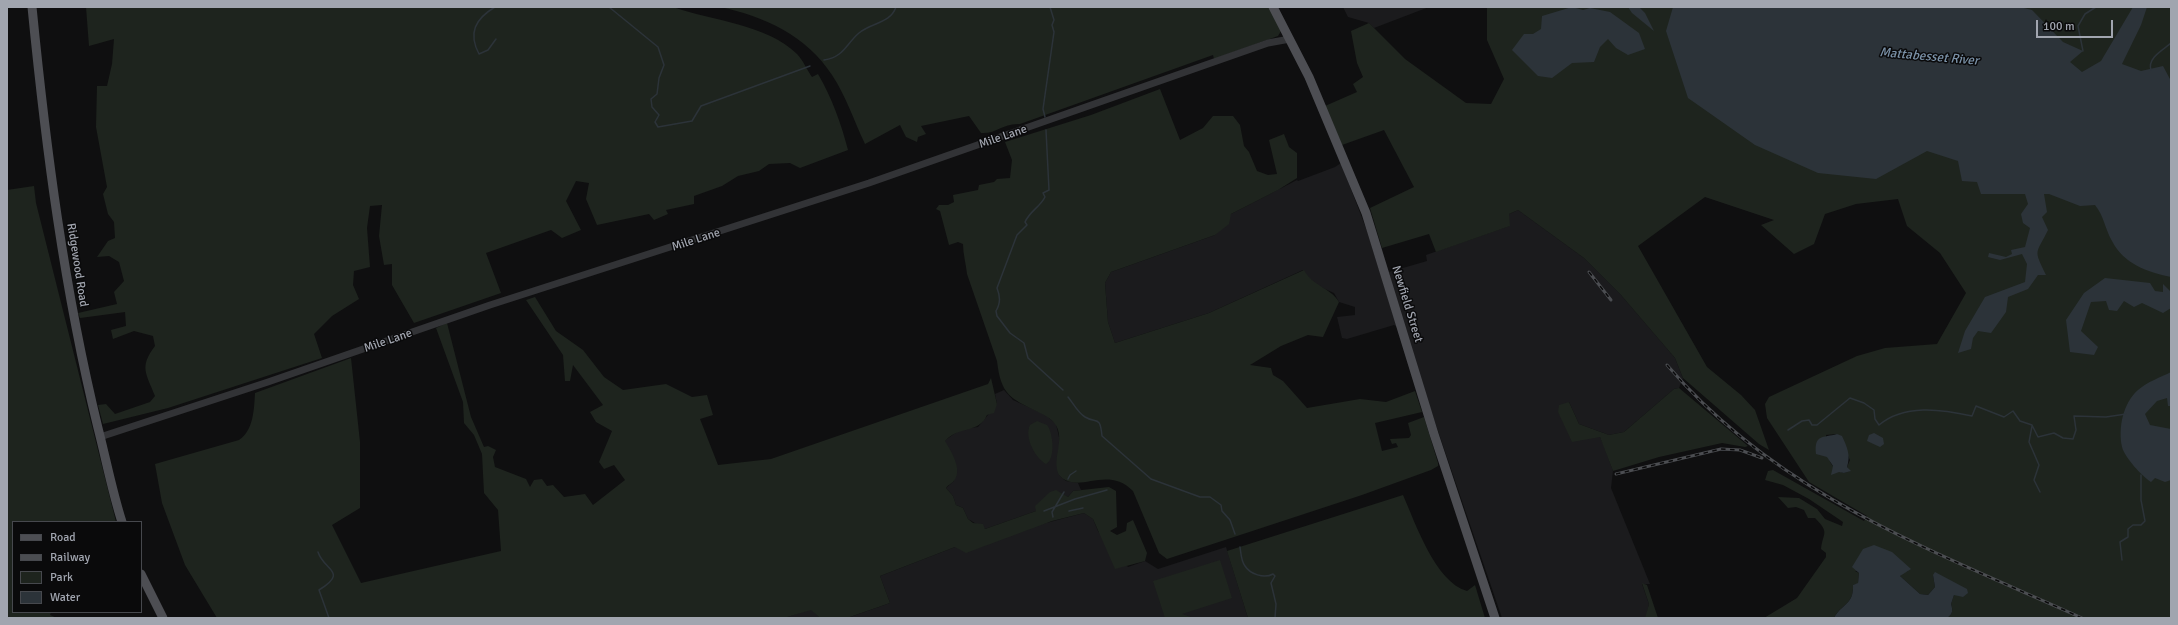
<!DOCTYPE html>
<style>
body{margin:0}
#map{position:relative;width:2178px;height:625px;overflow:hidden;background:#0f0f10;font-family:Signika,sans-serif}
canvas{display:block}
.frame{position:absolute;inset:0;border:8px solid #a1a5af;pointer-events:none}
.legend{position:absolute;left:12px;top:521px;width:130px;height:92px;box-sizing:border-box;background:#0a0a0b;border:1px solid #46484d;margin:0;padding:5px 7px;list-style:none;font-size:12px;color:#a1a5af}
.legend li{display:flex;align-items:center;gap:8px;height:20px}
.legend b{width:20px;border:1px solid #46484d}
.scale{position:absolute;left:2036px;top:20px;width:77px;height:18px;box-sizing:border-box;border:2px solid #a1a5af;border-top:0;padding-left:5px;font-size:12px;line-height:14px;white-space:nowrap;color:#a1a5af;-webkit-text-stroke:3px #0a0a0b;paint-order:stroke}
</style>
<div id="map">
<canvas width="2178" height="625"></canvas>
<div class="frame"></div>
<ul class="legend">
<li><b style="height:5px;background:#4d4e53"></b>Road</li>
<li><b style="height:5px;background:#4b4d51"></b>Railway</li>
<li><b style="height:11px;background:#1e241e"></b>Park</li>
<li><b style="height:11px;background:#2c3339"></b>Water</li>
</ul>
<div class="scale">100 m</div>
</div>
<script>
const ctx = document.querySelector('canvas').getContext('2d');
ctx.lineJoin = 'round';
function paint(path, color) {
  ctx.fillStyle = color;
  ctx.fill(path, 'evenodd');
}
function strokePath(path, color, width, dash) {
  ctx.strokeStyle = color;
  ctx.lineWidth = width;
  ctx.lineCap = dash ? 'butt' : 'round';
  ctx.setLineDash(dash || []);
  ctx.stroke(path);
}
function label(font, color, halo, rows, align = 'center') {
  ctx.font = font + ' Signika,sans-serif';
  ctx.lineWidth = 3;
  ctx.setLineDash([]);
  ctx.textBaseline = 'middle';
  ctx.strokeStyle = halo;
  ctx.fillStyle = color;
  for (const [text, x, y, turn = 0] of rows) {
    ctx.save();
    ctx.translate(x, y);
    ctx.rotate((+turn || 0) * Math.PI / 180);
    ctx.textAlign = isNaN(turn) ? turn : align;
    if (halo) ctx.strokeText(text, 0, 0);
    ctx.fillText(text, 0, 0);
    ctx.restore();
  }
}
paint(new Path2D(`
 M1343 7H1429L1374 28 1369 23 1348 17Z
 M1341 163 1367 231 1397 327 1394 325 1347 339 1342 338 1337 317 1355 315V307L1339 302 1334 293 1316 285 1307 277 1303 270 1209 313 1115 343 1108 322 1105 283 1111 272 1215 235 1231 214 1297 180 1298 181 1335 167Z
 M1518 210 1584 258 1621 295 1675 358 1683 378 1679 388 1674 389 1624 432 1609 435 1579 424 1569 402 1558 412 1600 437 1604 445 1613 471 1611 488 1650 584H1642L1649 604 1646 618H1502L1399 317 1389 272 1427 261 1426 255 1509 226V214Z
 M1004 390 1013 400 1046 415 1056 424 1059 437V475L1066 481 1078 483 1081 490 1073 491 1068 497 1060 494 1036 511 985 529 968 519 963 508 956 505 953 496 946 488 954 481 944 441 961 429 978 427 997 404 995 394Z
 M1084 513 1093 519 1098 531 1128 567 1145 561 1158 569 1226 547 1248 618H847L890 603 880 576 955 547Z
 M811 609 820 618H784Z`), '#1b1b1d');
paint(new Path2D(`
 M86 7H673C712 21 767 24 797 54 803 60 807 70 812 77L818 74C832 98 841 123 848 150L800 168 790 163 769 164 759 171 738 176 722 186 694 196V204L666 210 668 214 654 220 649 214 597 225 586 199 589 183 576 181 566 201 581 230 562 238 551 230 486 253 501 293 414 323 392 285V264L384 265 379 236 382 205 370 206 367 228 370 267 354 271 353 285 359 299 332 316 314 334 322 358 168 408 103 424 98 405 106 404 115 414 150 402 155 396C146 373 139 367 155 346L153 336 134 331 113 339 111 330 126 326 125 312 80 318 78 313 117 304 114 292 124 281 119 262 109 256 97 257 108 241 115 238 114 222 108 214 103 194 107 187 96 127 97 86H107L112 64 114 39 89 46Z
 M720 7H1269L1281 31 1278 36 1214 59 1213 55 1020 124C1002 123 997 134 981 133L969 116 921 126 926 134 918 137 917 142 906 137 900 125 865 144C854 121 846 96 832 75 807 36 764 16 720 7Z
 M1487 7H2171V618H1947C1953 614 1953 610 1951 604L1954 595 1933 575 1935 587 1928 595 1920 594 1900 576 1902 573 1908 571H1855L1859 573 1858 584 1853 585C1854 605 1841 604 1834 618H1764L1797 598 1826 557V553L1821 549C1823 532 1830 533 1815 518H1808L1804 510 1796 507 1788 508 1778 497 1799 498 1817 509 1825 519 1842 526 1843 522 1809 499 1783 485 1765 480 1768 471 1773 470 1864 521 1867 516 1809 482 1767 418 1765 404 1769 397 1857 356 1885 348 1937 344 1966 293 1940 253 1907 226 1898 199 1856 204 1825 214 1814 244 1794 254 1761 225 1774 220 1705 197 1638 246 1707 367 1741 395 1755 410 1769 450 1759 444 1683 378 1675 358 1621 295 1584 258 1518 210 1509 214 1510 226 1436 252 1429 234 1382 248 1370 208 1414 187 1384 130 1342 145 1325 106 1357 92 1353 84 1363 77 1357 63 1351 31 1369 23 1405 59 1466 103 1491 104 1504 79 1487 40ZM1837 434 1850 460 1847 467 1850 471 1844 473C1826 468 1827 450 1826 435Z
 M1160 89 1180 140 1203 128 1213 116H1233L1240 125 1244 146 1249 152 1257 171 1268 175 1277 174 1269 140 1284 134 1289 147 1297 153V178L1278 190 1231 214 1229 224 1215 235 1111 272 1105 283 1108 322 1115 343 1209 313 1304 270C1312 286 1330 287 1339 302L1323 337 1308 335 1281 346 1250 365 1271 368 1273 375 1283 381 1307 408 1360 399 1386 402 1415 391 1422 412 1375 423 1382 451 1398 447 1396 443 1392 444 1390 439 1409 438 1411 435 1408 423 1424 417 1438 463V466L1431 470 1362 495 1167 559 1159 553 1133 491C1106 464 1078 496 1059 475 1051 459 1066 439 1055 424 1051 418 1044 415 1038 412 1010 398 1001 395 997 361L967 274C966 264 963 254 963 244L958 242 949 245 940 211 936 209 939 205H948L954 202 953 195 978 190 979 185 994 182 997 179 1010 178 1012 160 1005 142 1091 115Z
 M34 186 36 203 116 522H13V612H51L50 615 57 618H7V190Z
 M535 297 556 331 583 350 604 377 623 390 666 384 692 397 707 395 713 415 700 419 718 465 771 459 988 384 991 378 997 404 994 413 987 415C979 434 960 425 945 441 951 451 964 471 953 482 951 484 948 485 946 488L953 496 956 505 963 508 968 519 973 523 983 524 985 529 1036 511 1035 506 1050 492 1056 490 1068 497 1073 491 1109 487 1116 491 1117 527 1110 531 1117 535 1126 531 1127 523 1133 520 1147 553 1145 561 1115 569 1093 519 1084 513 1052 521 966 553 955 547 880 576 890 603 847 618H820L811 610 784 618H217L185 565 162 503 155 464 239 440C254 430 254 408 255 393L351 358 360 442V508L332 525 361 583 501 551 498 510 484 493 482 454 474 435 464 423 463 402 436 328 447 323 471 417 484 447 488 446 496 450 493 457 495 467 526 479 530 487 534 480 542 479 547 486 553 485 564 497 585 494 593 505 625 480 614 465 604 469 599 462 612 431 596 422 590 412 603 405 573 365 570 381H565L563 355 526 300Z
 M1679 388 1748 446 1745 447 1722 443 1659 457 1613 471 1600 437 1572 442 1558 412 1559 405 1569 402 1579 424 1609 435 1624 432 1674 389Z
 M1037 421 1047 425C1053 432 1056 459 1046 464 1035 458 1024 437 1030 425Z
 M1403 495C1415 522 1435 582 1467 591L1475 585 1485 618H1248L1227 551Z
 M1220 560 1232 598 1182 614 1194 618H1165L1153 581Z
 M1642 583 1647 585 1658 618H1645L1649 604Z`), '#1e241e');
paint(new Path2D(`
 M1572 7 1583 10 1590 8 1610 12 1639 33 1645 49 1628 55 1616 48 1608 39 1600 47 1594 62 1572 63 1552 78 1538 76 1512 50 1524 34H1533L1541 29 1542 16Z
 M1628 7H1639L1645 13 1654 31 1632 13Z
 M1673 7H2020L2032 10 2063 42 2083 51 2070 62 2082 72 2101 61 2133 7H2147L2141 25 2122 64 2141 71 2163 66 2171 81V277C2147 272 2124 264 2112 241 2105 229 2104 216 2095 205L2080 206 2049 194H2044L2047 212 2042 217 2048 230C2036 255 2033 248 2046 275H2038L2028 289 2008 297 2006 312 1991 333 1978 331 1973 338 1971 349 1958 353 1965 331 1985 297 2025 282 2027 264 2022 254 2000 260 1988 257 1989 253 2006 257 2012 254 2011 250 2025 247 2030 228 2023 223 2021 214 2028 204 2025 194H1981L1977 182 1962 181 1958 161 1927 151 1876 179 1818 173 1755 145 1688 98 1666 31Z
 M2105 278 2150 283 2155 291 2163 292V284L2171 292V308L2163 313 2142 303 2134 307 2124 301 2117 311 2109 310 2106 301 2091 302 2081 331 2098 347 2094 355 2070 352 2066 320 2084 293Z
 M2171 372V406H2168L2167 398 2157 401 2145 414 2150 425 2171 429V480L2165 482 2155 478 2151 482C2142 476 2125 458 2122 447 2118 428 2123 403 2138 390 2147 382 2161 377 2171 372Z
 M1874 433 1883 438 1884 444 1880 447 1867 441 1869 435Z
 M1837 434 1842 436C1847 447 1851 455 1847 467L1851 471 1844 473 1839 472 1831 475 1833 466 1827 457 1816 454C1814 434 1823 438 1837 434Z
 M1874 545 1892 552 1911 569 1900 576 1920 594 1928 595 1935 587 1933 575 1935 572 1967 589 1968 593 1963 597 1954 595 1951 604C1953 610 1953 614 1947 618H1834C1841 604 1854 605 1853 585L1858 583 1859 573 1852 567 1863 549Z`), '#2c3339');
strokePath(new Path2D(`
 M495 7C475 19 468 33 479 54L488 50 496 39
 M609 7 658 47 664 65 659 78 657 94 651 99 652 107 659 115 655 122 658 127 692 121 701 106 810 66
 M2083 51 2078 26 2085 14 2096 7
 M824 60C844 57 846 44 859 33 872 22 890 24 896 7
 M2151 70C2147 58 2163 50 2171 43
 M1045 117 1043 109 1054 32 1052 25 1054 20 1050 7
 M1046 130 1049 190 1043 193 1045 197C1040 207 1030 211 1025 222L1027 225 1017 235 997 288C1000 296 1001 302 996 311L997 316 1010 333 1024 343 1028 358 1063 390
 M1068 397C1073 403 1078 413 1085 417 1096 424 1100 414 1102 436L1151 479 1200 497H1210L1221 505 1222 511 1230 520 1235 534
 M2032 426 2029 442 2039 465 2034 480 2040 492
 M1788 430 1802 421 1809 420 1812 425H1817L1850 398 1864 403 1874 410 1875 419 1879 425C1904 404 1941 409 1972 416L1976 406 2004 417 2013 411 2020 421 2032 425 2038 437 2054 433 2063 438 2073 439 2076 430 2074 416 2106 417 2126 414
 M1068 479 1070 475 1076 471
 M1044 511 1075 499 1107 490
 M1069 511 1083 508
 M1053 517 1052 512 1064 492
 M1240 547C1241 553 1241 561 1245 566 1250 574 1264 579 1273 574L1275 576 1271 583 1276 604 1275 618
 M318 552C324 571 349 571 319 590L329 618
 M2122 560 2120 542 2128 537V529L2133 525H2141L2145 521 2141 500V475`), '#2c3339', 1.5);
strokePath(new Path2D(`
 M100 437 268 382 490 305 869 183 1268 43 1290 39`), '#323336', 7);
strokePath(new Path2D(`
 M32 7C46 149 64 289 98 428 106 459 112 491 122 522
 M1273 7 1309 77 1366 213 1434 434 1495 618
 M141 574 163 618`), '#4d4e53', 9);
const rail = new Path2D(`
 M1589 272 1611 300
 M1667 365C1778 495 1931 550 2082 618
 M1616 474 1721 449 1740 450 1762 458`);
strokePath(rail, '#4b4d51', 3);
strokePath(rail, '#0a0a0b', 1.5, [4.5]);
label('12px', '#a1a5af', '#0a0a0b', [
 ["Mile Lane",1003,137,-19],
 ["Mile Lane",696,240,-18],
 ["Ridgewood Road",77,265,81],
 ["Newfield Street",1407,304,73],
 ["Mile Lane",388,341,-19]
]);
label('italic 13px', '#7b92a8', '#0a0a0b', [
 ["Mattabesset River",1929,57,5]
]);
</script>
